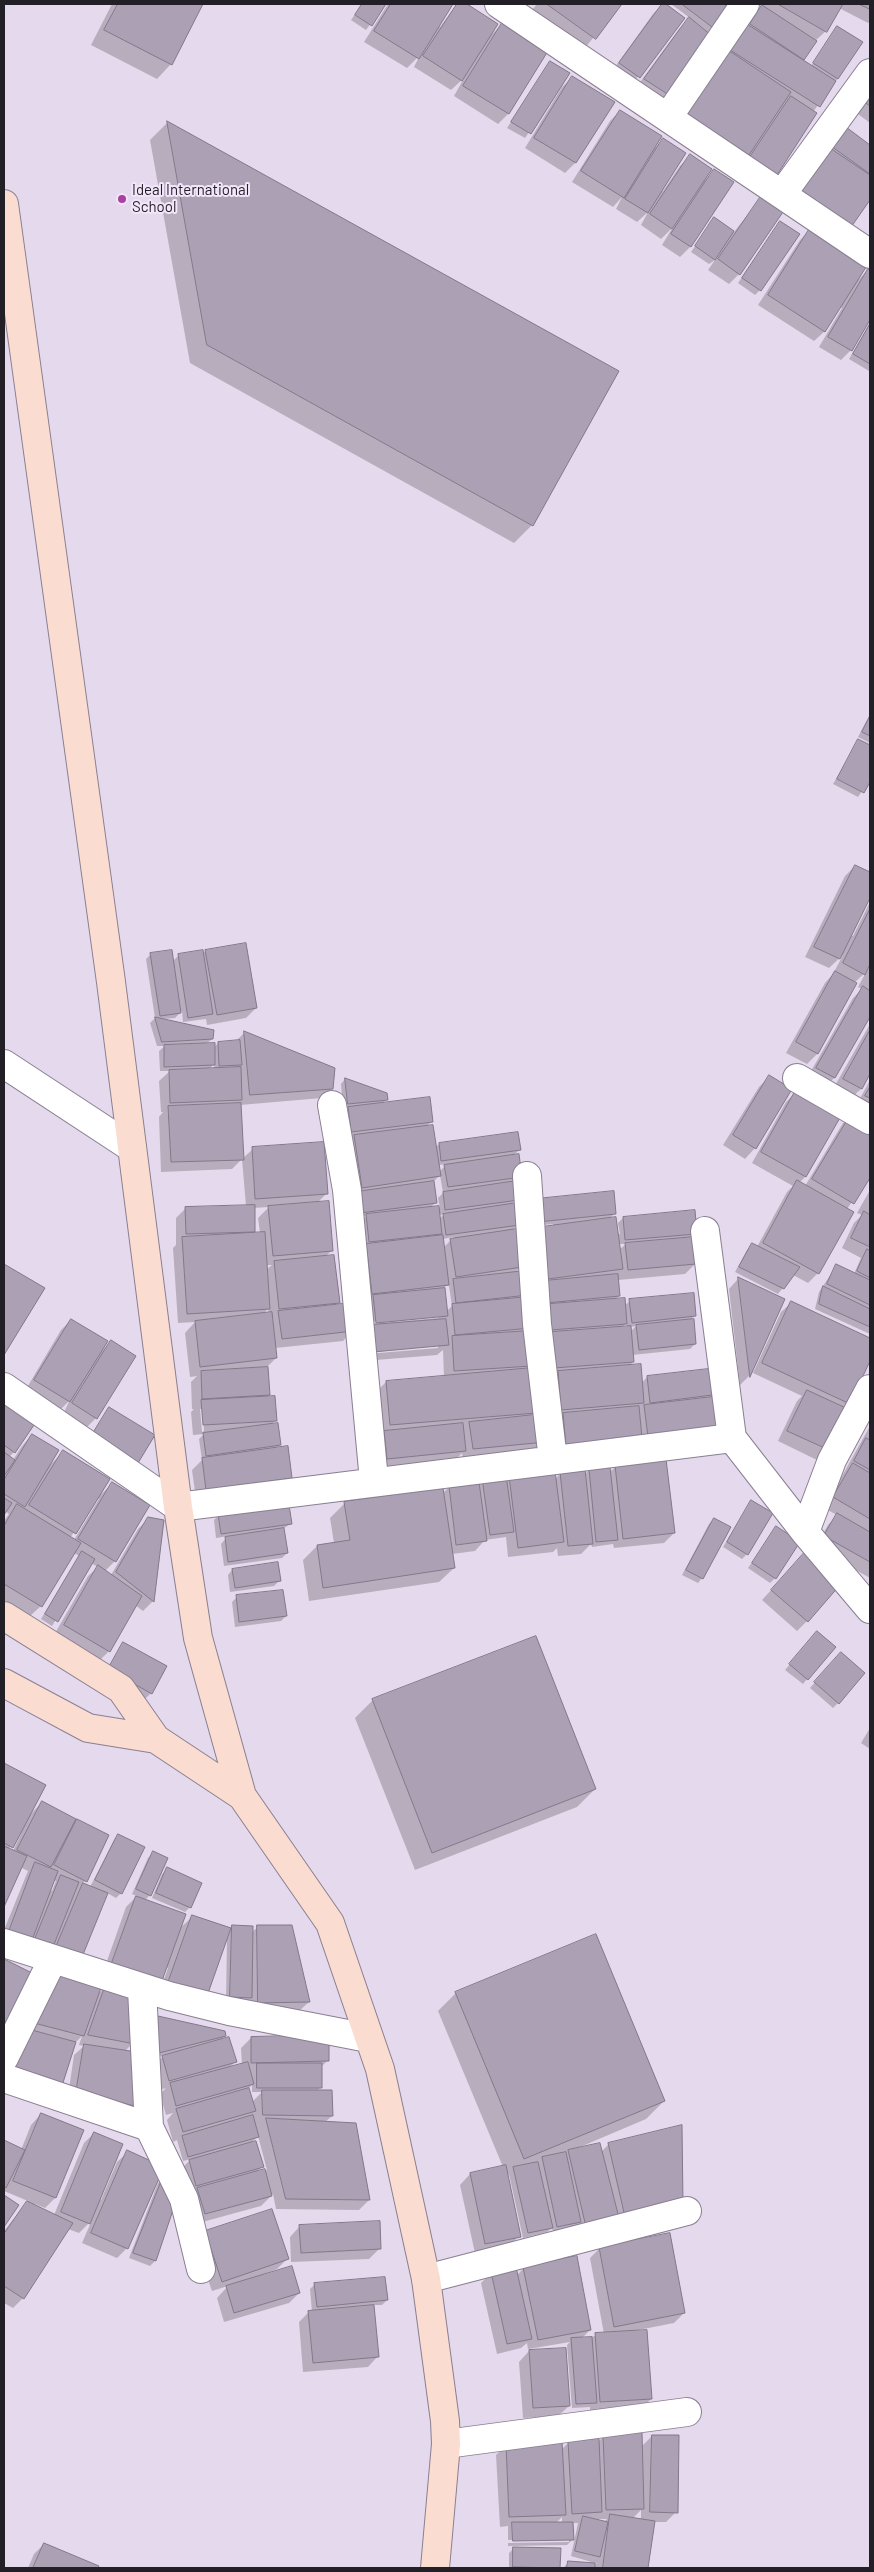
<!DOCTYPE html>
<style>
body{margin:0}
#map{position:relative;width:874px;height:2572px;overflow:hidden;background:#e5d9ed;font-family:Barlow,sans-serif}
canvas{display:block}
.frame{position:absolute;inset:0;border:5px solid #231f26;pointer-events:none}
</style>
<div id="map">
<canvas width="874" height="2572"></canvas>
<div class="frame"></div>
</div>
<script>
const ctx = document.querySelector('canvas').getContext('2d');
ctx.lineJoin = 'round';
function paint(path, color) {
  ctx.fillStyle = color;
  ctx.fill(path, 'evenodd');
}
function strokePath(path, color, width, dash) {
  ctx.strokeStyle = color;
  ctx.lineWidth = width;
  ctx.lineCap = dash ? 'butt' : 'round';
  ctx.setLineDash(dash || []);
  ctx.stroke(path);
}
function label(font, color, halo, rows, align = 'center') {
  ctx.font = font + ' Barlow,sans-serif';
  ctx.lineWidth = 4;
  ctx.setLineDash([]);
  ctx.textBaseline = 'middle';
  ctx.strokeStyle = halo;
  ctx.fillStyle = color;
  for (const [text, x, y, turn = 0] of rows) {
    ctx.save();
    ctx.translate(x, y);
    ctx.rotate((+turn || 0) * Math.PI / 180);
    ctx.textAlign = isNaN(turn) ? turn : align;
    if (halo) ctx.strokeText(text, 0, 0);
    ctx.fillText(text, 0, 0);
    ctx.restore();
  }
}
paint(new Path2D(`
 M112 4H202L171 64 157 79 91 45Z
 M362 4H385L366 30 351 20Z
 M388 4H451L438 25 440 27 457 4H465L497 24 491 35 502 24 546 52 508 114 498 124 454 96 464 78 451 90 414 67 420 55 407 68 364 42Z
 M537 4H620L585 48 532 10Z
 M663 4 683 18 629 88 610 74 653 14Z
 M671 4H722L727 8 707 33 661 106 635 89 679 29 690 18Z
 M763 4H870V21L868 23 839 8 826 31 815 41 802 61 811 66 838 27V78L813 112 741 168 750 152 738 164 676 124Z
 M550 62 569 74 525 138 507 128Z
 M573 77 613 102 575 163 565 173 525 148 562 87Z
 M870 89V123L854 111Z
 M620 111 653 150 663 140 661 190 663 191 680 166 690 156 705 180 715 171 732 182 690 247 680 257 662 245 673 227 661 239 641 225 648 212 637 222 616 209 622 197 613 207 572 182 610 121Z
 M168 122 532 525 514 543 190 363 150 140Z
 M842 126 870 146V198L848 230 782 201Z
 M761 198 739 274 729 284 708 270 715 260 709 264 691 252 714 219 734 232Z
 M780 222 760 290 755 295 738 283Z
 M810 230 857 281 868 270 870 272V318L851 350 841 360 819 347 842 308 840 307 825 331 814 341 758 305 800 240Z
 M870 322V369L869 371 849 359Z
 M870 714V743L858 737Z
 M859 740 870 746V779L858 797 833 784Z
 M855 866 870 874V895L851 935 853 936 870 902V1015L834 1078 824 1088 807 1078 853 998 862 989 858 987 866 972 854 983 817 1054 807 1064 786 1053 825 983 833 974 843 955 829 968 805 957 845 876Z
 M206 951 256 1008 246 1018 207 1025 206 1019 183 1022 182 1011 175 1018 163 1019 212 1039 206 1044 214 1048 218 1043 235 1042 244 1033 332 1088 322 1098 240 1105 242 1159 253 1149 327 1193 317 1203 332 1250 325 1257 338 1302 335 1306 353 1330 343 1341 275 1348 276 1358 267 1367 269 1397 276 1420 271 1425 280 1445 275 1449 291 1478 281 1488 196 1499 192 1470 202 1460 199 1439 204 1434 193 1435 191 1412 194 1409H192L191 1382 197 1376 190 1377 185 1333 195 1322 178 1323 173 1248 176 1245V1218L186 1208 246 1206 242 1159 232 1169 161 1172 159 1117 163 1112H161L159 1081 170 1071H160L159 1051 165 1046H157L150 1023 155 1018 146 959 151 954 173 961 179 955 202 954ZM214 1064 215 1070H208ZM269 1207 258 1218 260 1233 254 1234 253 1208ZM266 1265H272L266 1270ZM268 1309 269 1314 262 1315ZM200 1409H203L204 1431 202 1432Z
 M870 1024V1071L861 1089 850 1099 833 1089Z
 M769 1077 755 1148 745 1159 723 1145 759 1087Z
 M345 1079 387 1099 382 1104 432 1121 426 1127 435 1148 439 1144 519 1150 513 1156 517 1199 511 1205 518 1225 512 1231 521 1267 514 1274 524 1272 534 1412 530 1417 545 1442 535 1452 463 1459 462 1453 455 1460 377 1468 376 1392 386 1382 444 1377 443 1350 437 1355 364 1361 357 1225 366 1216 355 1218 338 1119 350 1107 343 1108 341 1084ZM447 1164 439 1172 438 1165ZM440 1175 443 1193 438 1198 440 1208 429 1209 436 1202 433 1182ZM445 1214 439 1219V1215ZM454 1237 443 1248 442 1239ZM446 1286H449L452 1306 447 1311 444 1288ZM438 1316V1318L370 1324V1322ZM438 1345V1348L367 1354V1351Z
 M870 1080V1114L856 1106Z
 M796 1092 839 1117 805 1177 799 1183 805 1186 843 1123 853 1113 870 1123V1176L847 1209 818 1273 808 1283 793 1275 778 1294 735 1272 747 1250 752 1245 757 1247 787 1192 793 1186 752 1163 786 1102Z
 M870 1190V1334L815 1309 819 1292 837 1265 854 1274 861 1258 842 1248 854 1223 862 1215 857 1213Z
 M531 1206 615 1213 609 1219 617 1234H620L618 1223 623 1218 695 1233 690 1238 695 1264 685 1274 618 1280 619 1296 615 1300 624 1306 630 1301 695 1316 692 1318 695 1344 690 1349 632 1355 633 1362 628 1367 641 1384 647 1377 719 1394 631 1448 557 1455 542 1308 553 1226V1224L534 1226ZM619 1244H626L619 1250ZM627 1323V1328H621ZM636 1326 630 1332V1327ZM632 1438 560 1448V1445Z
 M5 1265 43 1289 4 1353V1266Z
 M738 1279 783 1299 749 1376 740 1385 729 1289Z
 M792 1302 870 1339V1358L828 1450 817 1460 778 1441 797 1401 802 1396 753 1373 781 1312Z
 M71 1320 101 1352 111 1341 134 1356 96 1418 86 1428 63 1414 70 1400 58 1412 25 1391 61 1330Z
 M4 1402 14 1452 9 1457 13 1460 22 1446 32 1435 49 1466 64 1451 98 1497 112 1484 115 1561 105 1571 111 1575 138 1529 149 1518 162 1521 153 1601 143 1611 135 1605 109 1651 99 1661 54 1635 88 1576 98 1567 91 1563 52 1626 41 1619 79 1556 74 1553 41 1606 30 1616 4 1600V1521L9 1514 5 1511 4 1513ZM97 1498 99 1499 74 1540 70 1538Z
 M109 1408 153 1436 88 1440Z
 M870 1426V1578L815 1547 828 1525 837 1515 824 1508Z
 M616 1466 674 1533 664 1543 614 1548 613 1544 592 1547 591 1544 581 1554 558 1556 557 1548 553 1552 508 1557 506 1537 485 1540 475 1551 452 1554 454 1568 439 1582 309 1601 303 1560 317 1546 334 1543 330 1518 344 1504 442 1494 449 1487 505 1481 509 1477 555 1479 561 1473 584 1475 589 1470 610 1472Z
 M752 1501 747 1554 742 1559 723 1547Z
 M219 1515 290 1524 283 1529 287 1553 282 1558 224 1566 221 1544 228 1536 216 1538 214 1520Z
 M714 1519 702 1578 698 1583 682 1575 709 1524Z
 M776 1528 775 1578 770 1583 748 1568Z
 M794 1565 807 1621 797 1631 762 1600Z
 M232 1570 279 1581 274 1586 230 1592 228 1575Z
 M237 1597 286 1616 281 1621 235 1627 232 1602Z
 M812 1638 807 1679 803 1684 785 1670Z
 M123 1643 151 1693 146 1698 104 1675Z
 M836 1658 838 1703 833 1708 810 1688Z
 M373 1700 595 1789 577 1807 415 1870 355 1718Z
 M870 1728V1749L861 1743Z
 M4 1764 44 1786 29 1816 42 1802 108 1836 83 1884 90 1887 114 1840 118 1835 121 1893 116 1898 107 1893 81 1956 4 1930 28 1871 20 1867 4 1903ZM19 1833 21 1834 13 1851 9 1849ZM54 1880 56 1881 52 1891 50 1890Z
 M153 1853 150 1895 145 1900 179 1929 192 1917 229 1929 232 1926 252 1932 258 1927 309 2002 298 2012 248 2013V2000L246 2003 226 2002 227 1937 158 1996 168 1968 165 1967 133 2043 125 2051 143 2108 133 2118 67 2103 74 2055 84 2046 79 2045 82 2036 74 2044 4 2086 52 1980 97 1995 108 1984 100 1981 126 1907 137 1896 132 1894 148 1858Z
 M167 1869 190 1907 185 1912 152 1898 162 1874Z
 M595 1936 664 2101 646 2119 573 2150 601 2152 609 2144 681 2204 553 2231 552 2228 547 2232 523 2238 509 2174 507 2176 519 2236 509 2246 475 2253 460 2185 470 2174 503 2167 438 2011 455 1994Z
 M4 1961 33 1974 4 2046Z
 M145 2021 225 2036 220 2041 235 2062 229 2068 242 2065 241 2048 251 2038 328 2060 321 2067V2087L317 2091 332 2116 325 2122 369 2200 359 2210 276 2209 273 2194 261 2206 195 2224 179 2171 191 2159 183 2161 177 2140 173 2142 167 2120 173 2113 166 2115 160 2094 166 2088 159 2090 152 2067 165 2055 154 2057ZM252 2085V2092H262L252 2102 248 2089ZM258 2136 267 2170 256 2173 262 2166 251 2143Z
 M41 2114 82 2131 55 2198 45 2208 35 2204V2206L54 2215 84 2143 94 2133 99 2199 101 2200 117 2162 128 2152 127 2248 117 2258 82 2243 92 2220 79 2233 68 2229 23 2298 13 2308 4 2303V2231L28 2201 4 2191 6 2187 4 2189V2141L21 2150 31 2125Z
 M163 2178 155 2261 150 2266 129 2258 158 2183Z
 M300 2226 380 2248 369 2259 291 2262 290 2237Z
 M205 2232 287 2259 277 2269 262 2275V2277L299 2293 289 2303 224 2322 217 2298 228 2286 212 2291 195 2242Z
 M600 2248 684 2313 674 2323 633 2331 651 2399 641 2409 590 2412V2407L572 2408 567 2345 570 2342 528 2349 527 2343 521 2348 497 2354 481 2283 491 2273 517 2275 524 2268 590 2330 581 2339 604 2334 590 2258Z
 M315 2284 387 2300 382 2305H373L378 2356 368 2367 303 2372 299 2322 309 2312H312L310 2289Z
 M564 2350 569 2406 558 2416 523 2418 519 2362 529 2351Z
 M604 2436 641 2447 652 2436 676 2512 666 2522H653L647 2568H563L568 2563 598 2564 571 2556 578 2523H572V2540L567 2545 508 2546V2543L569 2542V2539L508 2540V2526L500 2527 496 2455 506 2445 562 2449 569 2442 599 2441ZM641 2510V2520L632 2519ZM562 2517V2523H556ZM595 2519H607L604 2522Z
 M44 2544 97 2567V2568H28L34 2554Z
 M514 2548 559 2567 509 2568V2553Z`), '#0003');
const building = new Path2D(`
 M118 4H203L172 65 104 30Z
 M362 4H386L372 26 355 15Z
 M391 4H453L419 59 374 31Z
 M457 4H467L498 24 462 81 423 56Z
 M547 4H622L596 39Z
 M662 4H666L685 18 640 78 619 63Z
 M682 4H724L729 8 714 28Z
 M778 4H843L827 32Z
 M859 4H870V9Z
 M762 5 817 41 804 60 750 24Z
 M689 17 712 36 672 97 644 79Z
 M502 23 548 51 509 114 463 86Z
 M747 24 836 81 820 107 730 50Z
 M837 26 863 42 838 79 813 63Z
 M728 50 791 92 749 155 685 113Z
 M550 61 570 73 531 134 511 122Z
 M572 76 615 102 576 163 534 138Z
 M870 90V106L863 101Z
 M791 96 817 113 777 175 750 157Z
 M620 110 662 136 624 198 581 171Z
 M167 121 619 371 533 526 207 345Z
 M842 124 870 145V174L828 144Z
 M663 138 686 153 648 213 625 199Z
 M824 144 870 175V200L849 230 792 190Z
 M690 154 712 169 672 229 650 214Z
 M714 169 734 182 691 247 671 234Z
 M761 196 783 212 740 275 718 259Z
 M714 217 734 231 715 260 695 246Z
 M780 221 800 234 761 291 742 278Z
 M810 228 868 264 825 332 768 295Z
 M868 269 870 270V320L852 351 828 337Z
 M870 324V364L853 354Z
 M870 716V736L862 732Z
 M858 739 870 745V782L864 793 837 779Z
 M855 865 870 872V898L840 959 814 947Z
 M870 909V964L865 975 843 963Z
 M246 943 257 1008 217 1015 205 950Z
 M172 950 181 1013 160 1016 150 953Z
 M203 950 213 1014 188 1018 178 954Z
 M835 971 857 983 818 1054 796 1042Z
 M863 986 870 991V1017L835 1078 816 1068Z
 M155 1017 214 1030 213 1039 162 1042Z
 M870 1030V1074L862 1089 843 1079Z
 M244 1031 335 1068 333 1089 250 1095Z
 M240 1040 242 1065 219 1066 218 1042Z
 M215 1043V1065L164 1067V1045Z
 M241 1067 242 1100 170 1103 169 1070Z
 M769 1075 792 1089 756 1149 733 1135Z
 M345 1078 387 1093 388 1100 348 1104Z
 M870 1087V1098L865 1096Z
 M796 1090 841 1116 806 1177 761 1152Z
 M430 1097 433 1122 351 1132 348 1107Z
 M241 1103 244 1160 171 1162 168 1106Z
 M853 1111 870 1121V1178L854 1204 812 1179Z
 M433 1125 441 1176 362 1188 354 1135Z
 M518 1132 521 1150 441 1161 439 1143Z
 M324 1142 328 1194 255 1199 252 1147Z
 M519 1154 522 1177 448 1187 444 1165Z
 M797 1180 854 1212 819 1274 763 1243Z
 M434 1181 437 1203 360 1213 356 1192Z
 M516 1181 519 1200 445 1210 443 1192Z
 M614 1191 616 1214 538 1222 536 1199Z
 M329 1201 333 1251 273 1256 268 1206Z
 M517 1203 520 1225 446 1235 443 1214Z
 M255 1205V1232L186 1234 185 1207Z
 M439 1206 442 1234 369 1242 366 1214Z
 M695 1210 697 1234 625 1240 623 1217Z
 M864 1211 870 1215V1247L851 1238Z
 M616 1217 623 1269 548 1279 542 1227Z
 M517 1229 522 1267 456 1277 450 1239Z
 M265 1232 270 1309 187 1314 182 1237Z
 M443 1235 449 1285 372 1294 366 1244Z
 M694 1237 696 1264 628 1270 625 1243Z
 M752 1243 800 1267 784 1289 739 1267Z
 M867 1249 870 1251V1278L857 1271Z
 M334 1255 340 1303 279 1309 274 1261Z
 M4 1264 45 1288 4 1355Z
 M836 1264 870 1280V1305L827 1284Z
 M525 1271 528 1295 456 1303 453 1279Z
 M618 1274 620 1296 546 1303 544 1281Z
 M738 1277 785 1299 750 1377Z
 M823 1286 870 1309V1327L819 1304Z
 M445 1288 448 1316 376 1323 373 1295Z
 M694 1293 696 1316 632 1323 629 1299Z
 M528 1297 531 1328 455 1335 452 1304Z
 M625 1298 627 1324 551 1330 550 1304Z
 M791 1301 870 1338V1361L850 1404 762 1363Z
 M351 1303 354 1331 282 1339 278 1311Z
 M272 1312 277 1358 200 1367 195 1321Z
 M71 1319 108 1341 70 1402 34 1380Z
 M446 1319 449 1345 373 1352 371 1325Z
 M694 1319 696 1344 639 1350 636 1325Z
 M631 1326 634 1362 554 1368 552 1332Z
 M529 1331 532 1366 454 1371 452 1336Z
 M111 1340 136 1356 97 1419 72 1403Z
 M641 1364 644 1403 561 1410 558 1371Z
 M268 1367 270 1395 202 1399 201 1371Z
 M532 1368 536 1413 390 1425 386 1381Z
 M717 1368 720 1394 650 1403 647 1376Z
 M807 1390 848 1409 829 1450 787 1431Z
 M275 1396 277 1421 203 1425 201 1400Z
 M721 1396 724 1428 648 1437 644 1405Z
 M4 1401 36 1422 15 1453 4 1445Z
 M639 1406 642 1438 566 1446 563 1413Z
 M109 1407 155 1435 138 1463 92 1435Z
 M543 1414 546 1442 473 1449 469 1422Z
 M278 1423 281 1445 206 1456 203 1433Z
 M463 1423 466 1451 387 1459 384 1431Z
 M32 1434 59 1450 25 1507 4 1494V1480Z
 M866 1438 870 1440V1470L854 1461Z
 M288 1446 292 1478 206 1490 202 1458Z
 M63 1450 110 1479 76 1534 29 1505Z
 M4 1452 15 1460 4 1476Z
 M666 1459 675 1533 623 1539 615 1465Z
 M853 1463 870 1473V1519L833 1497Z
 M610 1467 618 1540 596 1542 589 1469Z
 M585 1469 593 1544 568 1546 560 1472Z
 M555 1471 564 1542 518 1548 509 1476Z
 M506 1475 514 1532 490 1535 482 1478Z
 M112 1482 150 1505 116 1562 78 1539Z
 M479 1482 487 1541 456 1545 449 1486Z
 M443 1488 455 1568 323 1588 317 1545 350 1540 344 1502Z
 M4 1498 12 1503 4 1515Z
 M751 1500 773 1513 748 1555 727 1542Z
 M17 1504 81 1543 42 1607 4 1584V1526Z
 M289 1505 292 1524 221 1534 218 1514Z
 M837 1513 870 1532V1562L824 1536Z
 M148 1517 164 1520 154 1602 116 1572Z
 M714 1518 731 1527 703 1579 686 1570Z
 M776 1526 800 1542 776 1579 752 1563Z
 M284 1528 288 1553 228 1562 225 1537Z
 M82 1551 95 1559 58 1622 45 1614Z
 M804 1553 840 1585 808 1622 771 1590Z
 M278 1562 281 1581 235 1588 232 1569Z
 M98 1565 142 1596 110 1652 64 1625Z
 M283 1590 287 1616 239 1622 236 1595Z
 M817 1631 836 1647 808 1680 789 1664Z
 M536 1636 596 1789 432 1853 372 1699Z
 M123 1642 167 1666 152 1694 108 1669Z
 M841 1652 865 1673 839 1704 814 1682Z
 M4 1763 46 1785 13 1848 4 1843Z
 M42 1801 76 1819 51 1867 17 1850Z
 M77 1819 109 1835 87 1882 54 1865Z
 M118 1834 145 1847 122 1894 95 1880Z
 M4 1846 27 1856 4 1907Z
 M153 1851 168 1858 151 1896 136 1889Z
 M35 1862 58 1871 31 1943 8 1934Z
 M167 1867 202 1883 191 1908 156 1893Z
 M61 1875 79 1882 53 1947 35 1939Z
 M83 1883 108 1893 82 1957 56 1947Z
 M136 1896 186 1914 159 1989 109 1971Z
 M192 1915 231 1928 206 1999 167 1986Z
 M232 1925 253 1926 252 1998 230 1997Z
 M257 1925H292L310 2002 258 2003Z
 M596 1934 665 2101 524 2159 455 1992Z
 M4 1959 34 1974 10 2025 4 2022Z
 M62 1969 102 1985 84 2036 34 2023Z
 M106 1984 134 1993 135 2044 88 2035Z
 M149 2014 225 2031 226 2036 159 2053Z
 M28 2029 76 2042 60 2092 7 2073Z
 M329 2035V2061L251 2063V2037Z
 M229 2037 237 2062 169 2081 162 2056Z
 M84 2044 137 2052 144 2108 76 2093Z
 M248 2062 254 2084 176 2106 170 2083Z
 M257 2063H322V2088H257Z
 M249 2088 256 2111 183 2132 176 2109Z
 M262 2090H332L333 2116 263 2115Z
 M41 2113 84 2130 56 2198 13 2181Z
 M253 2115 259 2137 188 2157 182 2136Z
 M266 2118 356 2123 370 2200 286 2199Z
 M682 2125 683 2204 625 2217 608 2143Z
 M94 2132 123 2144 90 2224 61 2212Z
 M4 2140 25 2150 6 2188 4 2187Z
 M256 2141 264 2167 196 2186 189 2160Z
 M600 2143 619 2218 586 2227 568 2150Z
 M127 2150 164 2167 128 2249 91 2233Z
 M566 2152 581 2222 557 2227 542 2157Z
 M538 2162 553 2228 528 2233 513 2167Z
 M506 2165 521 2237 485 2244 470 2173Z
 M265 2169 272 2196 205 2214 197 2188Z
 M163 2177 178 2195 156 2261 133 2253Z
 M4 2195 19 2205 4 2227Z
 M27 2201 73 2223 24 2299 4 2286V2234Z
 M272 2209 289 2259 222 2282 205 2231Z
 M380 2221 381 2249 301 2253 299 2225Z
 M670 2233 685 2313 614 2327 599 2247Z
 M577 2256 591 2330 538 2340 523 2267Z
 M292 2266 300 2293 234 2313 226 2286Z
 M516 2267 532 2339 507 2344 491 2272Z
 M385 2277 388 2300 317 2307 314 2283Z
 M374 2305 379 2357 313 2363 308 2311Z
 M647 2330 652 2399 600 2402 595 2333Z
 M592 2337 597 2403 576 2404 571 2338Z
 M566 2348 570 2406 533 2408 529 2350Z
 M642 2433 644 2509 606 2510 603 2435Z
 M652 2435H679L678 2513 650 2512Z
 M599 2439 602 2512 572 2514 568 2441Z
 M562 2441 566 2515 509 2517 506 2444Z
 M610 2514 655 2521 648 2568H603Z
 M583 2516 608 2522 600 2557 575 2551Z
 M512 2522H573L574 2540 513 2541Z
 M44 2543 99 2566 98 2568H33Z
 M513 2547 561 2548 560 2568 513 2567Z
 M568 2561 595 2563V2568H567Z`);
paint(building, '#aca1b4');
strokePath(building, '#82788a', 1);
const street = new Path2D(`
 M499 4 870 254
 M668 117 745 4
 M782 194 870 73
 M4 1064 132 1148
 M797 1078 870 1120
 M332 1105 347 1190 374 1481
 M527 1176 537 1324 553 1460
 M705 1231 732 1438
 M4 1387 178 1507 732 1438 805 1532 870 1609
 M805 1532 832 1460 870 1389
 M4 1943 169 1996 229 2011 368 2038
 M142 1989 149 2127 184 2199 201 2269
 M4 2058 52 1961
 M4 2078 149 2127
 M426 2279 687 2211
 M446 2444 687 2412`);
const secondary = new Path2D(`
 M4 204 111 982 178 1507 198 1638 242 1796 330 1923 380 2069 426 2279 445 2421 446 2444 435 2568
 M4 1616 121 1689 156 1739 242 1796
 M4 1683 88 1728 156 1739`);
strokePath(street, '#8a7f91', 30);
strokePath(secondary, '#8a7f91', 30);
strokePath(street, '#fff', 28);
strokePath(secondary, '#fbdcd0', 28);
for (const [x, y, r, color] of [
 [122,199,5,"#a940a2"]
]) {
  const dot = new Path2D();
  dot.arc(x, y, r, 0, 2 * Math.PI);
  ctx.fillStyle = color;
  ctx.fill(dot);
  strokePath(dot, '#f2e6fb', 2);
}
label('15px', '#231f26', '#f2e6fb', [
 ["Ideal International",132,190],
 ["School",132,207]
], 'left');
</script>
